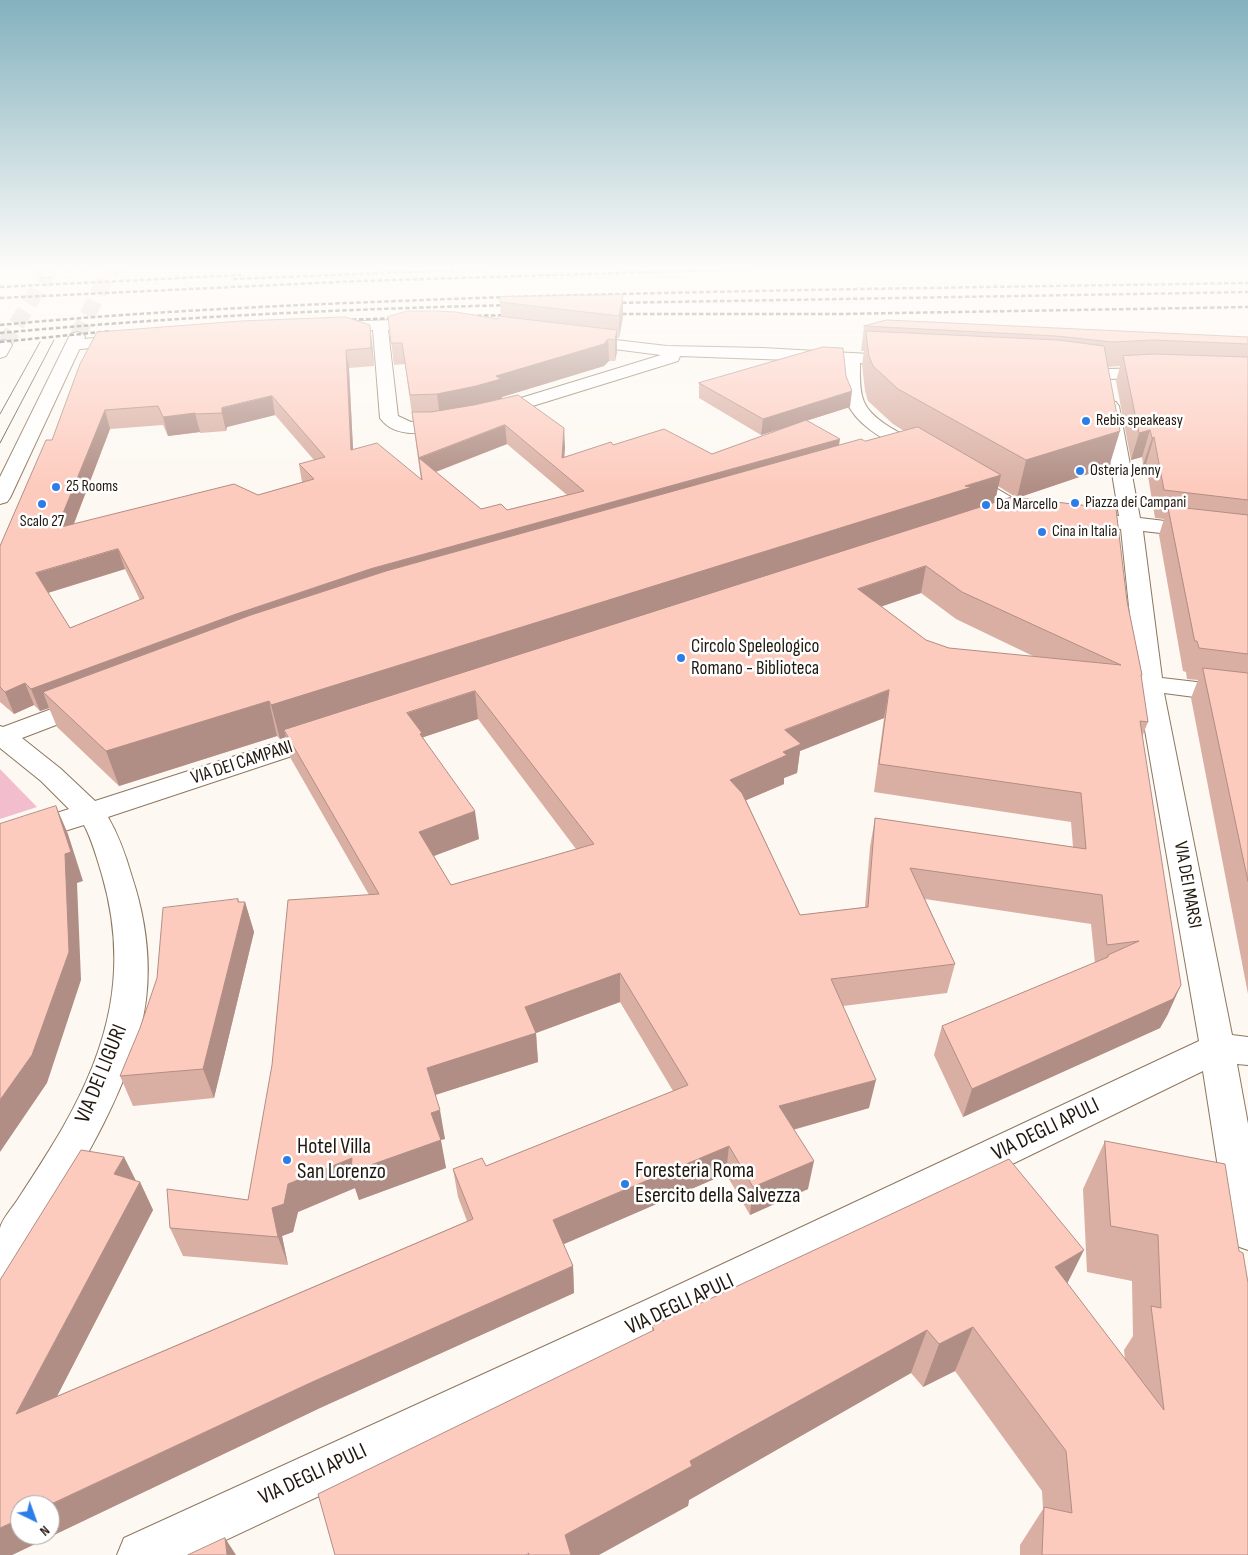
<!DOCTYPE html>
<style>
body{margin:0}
#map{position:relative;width:1248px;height:1555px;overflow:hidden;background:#fdf8f2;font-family:"Sofia Sans Condensed",sans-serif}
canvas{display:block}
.north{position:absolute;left:10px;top:1495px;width:50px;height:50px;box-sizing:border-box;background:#fff;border:1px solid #a6a39f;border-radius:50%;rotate:138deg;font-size:14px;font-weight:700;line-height:20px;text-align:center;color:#21180f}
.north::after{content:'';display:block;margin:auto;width:18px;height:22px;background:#2d7de8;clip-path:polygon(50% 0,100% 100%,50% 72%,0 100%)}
</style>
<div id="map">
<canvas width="1248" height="1555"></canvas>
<div class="north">N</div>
</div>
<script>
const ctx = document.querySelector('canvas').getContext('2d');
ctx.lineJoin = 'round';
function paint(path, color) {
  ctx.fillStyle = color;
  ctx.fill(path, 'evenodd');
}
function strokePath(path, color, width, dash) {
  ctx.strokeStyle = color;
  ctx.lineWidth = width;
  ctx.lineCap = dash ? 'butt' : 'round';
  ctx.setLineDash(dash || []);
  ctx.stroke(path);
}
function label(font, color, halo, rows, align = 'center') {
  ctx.font = font + ' "Sofia Sans Condensed",sans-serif';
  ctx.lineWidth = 5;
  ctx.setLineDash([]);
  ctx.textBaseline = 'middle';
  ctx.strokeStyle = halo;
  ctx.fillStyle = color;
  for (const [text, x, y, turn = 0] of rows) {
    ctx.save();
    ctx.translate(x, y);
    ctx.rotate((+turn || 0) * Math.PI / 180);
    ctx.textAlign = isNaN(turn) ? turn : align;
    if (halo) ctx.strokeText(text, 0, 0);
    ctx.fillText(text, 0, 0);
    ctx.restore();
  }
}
paint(new Path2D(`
 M0 769 37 807 0 819Z`), '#f2bdcc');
strokePath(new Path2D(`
 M77 337 105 279 112 270
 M4 345 47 274`), '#dcd6d0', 16, [16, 8]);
const street = new Path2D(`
 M426 319 432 321 434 324 432 327 388 330 398 416 411 422 452 418 458 419 461 423 458 427 452 428C430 433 395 440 380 418L373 330 332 332 326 330 324 327 326 324 332 322Z
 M127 335 133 337 135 340 133 343 73 350 67 348 65 345 67 342 73 340Z
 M581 336 667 346 763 348 905 356 907 360 905 364 899 365 860 363C860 375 859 390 864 402 873 423 911 438 930 449L933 453 930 457 923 459 916 457C892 443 858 429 846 401 842 390 843 374 843 362L680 356 678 361 497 417 491 418 485 417 482 413 485 409 661 355 575 344 573 341 575 338Z
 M1072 364 1105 369 1156 368 1162 369 1164 373 1162 377 1156 378 1105 379 1066 373 1064 369 1066 365Z
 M1110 401 1116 402 1119 406 1140 518 1248 531V543L1143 531 1162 678 1248 688V704L1164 693 1232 1035 1248 1037V1065L1237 1064 1248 1124V1250L1234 1245 1228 1232 1203 1071 678 1327 194 1555H117L124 1538 648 1299 1199 1041 1137 684 1121 529 1075 522 1072 518 1075 514 1082 512 1119 516 1101 406 1104 402Z
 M965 472 972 474 1028 507 1031 511 1028 515 1021 517 1014 515 958 482 955 478 958 474Z
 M89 695 98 697 102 703 98 709 22 738 61 769 95 801 313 731 322 729 331 731 335 737 331 743 108 817C119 836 126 856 132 877 145 916 151 959 146 1000 134 1092 62 1197 14 1276L0 1281C0 1264 0 1245 0 1228 2 1219 13 1207 18 1199 33 1176 48 1153 62 1129 110 1046 129 968 102 875 97 858 92 840 84 825L0 851V831L69 809 41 781 0 748V726L3 727Z`);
const secondary = new Path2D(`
 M38 269H52L54 274 52 277H42Z
 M106 269H120C116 274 113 275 107 273Z
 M77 332 83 334 85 337 10 498 7 502 0 504V477L69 337 71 334Z
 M4 340 10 342 12 345 6 356 0 358V341Z`);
strokePath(street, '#8d775f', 2);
strokePath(secondary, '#8d775f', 2);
paint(street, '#fff');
paint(secondary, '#fff');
strokePath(new Path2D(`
 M71 269 72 273
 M83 269V272
 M0 414 40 342
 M0 443 54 340`), '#585048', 1);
strokePath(new Path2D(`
 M233 279 483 269
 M0 287 241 275
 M0 298 359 281 751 269
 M608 303 1248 292
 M608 314H839L1248 307
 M463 316 516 315
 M338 320 403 318
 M0 325C158 310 317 304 476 298 733 290 991 287 1248 283
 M0 333C171 317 342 309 513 305
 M0 342 111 331`), '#585048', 2.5, [4.5, 2.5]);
paint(new Path2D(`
 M500 297 623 317 619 338H617V352L615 361H609L604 366 502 397V399L565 447 564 457 613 445 712 454 802 422 761 435 699 398V383L850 407 806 421 839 445 865 441 904 431 893 424 868 401 865 391 862 364 864 351H861L864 326 1248 337V994L1191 698 1198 680 1187 679 1186 672 1183 671 1159 535 1164 519 1155 518 1146 464 1143 465 1142 457 1131 460 1116 381 1120 366 1108 367 1109 467 1017 498 1127 601 1142 675 1141 678 1148 722 1142 737 1168 1014 1160 1028 963 1117 934 1055 942 1026 1095 963 1091 924 925 899 955 964 947 993 843 1006 869 1108 793 1130 808 1189 750 1215 726 1174 563 1244 573 1266 574 1293 320 1408 12 1555H0L124 1157 136 1181 140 1182 153 1210 57 1396 467 1221 458 1197 453 1169 486 1166 673 1091 620 1002 536 1033 538 1062 435 1095 445 1139 440 1140 446 1168 359 1200 355 1188 298 1212 293 1232 282 1236 288 1265 183 1256 170 1228 248 1200 369 895 291 759 286 737 280 739 277 736 119 786 57 727 49 708 40 711 34 705 14 714 0 702V546L52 440 80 364 372 342 374 366 349 368 353 449 421 480 405 364 394 365 388 317 498 319 501 316 500 302ZM275 415 314 460 299 464 302 482 258 495 74 524 110 429 163 425 168 436 200 432V433L226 431 227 427ZM507 444 567 495 507 510 481 509 436 472ZM998 486 1017 498 995 503ZM125 569 140 600 70 628 48 593ZM921 593 956 619 1035 657 949 648 926 640 881 606ZM884 718 874 792 1071 822 1073 847 875 818 870 847 865 907 800 915 746 800 784 784V778L797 773 800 751ZM478 719 576 849 451 885 434 856 479 839 423 737Z
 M239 902H245L254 932 214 1098 133 1106 120 1076Z
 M1105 1141 1239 1251 1248 1555H1020V1545L1043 1509 1042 1491 955 1371 923 1387 911 1373 689 1500 688 1506 652 1331V1326L1067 1284 1125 1360 1124 1350 1133 1336 1132 1281 1087 1272 1083 1189Z`), '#daafa3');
paint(new Path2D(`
 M623 295V317L619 338V316Z
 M370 325 372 342 374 366 371 348Z
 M617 330V352L615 361V340Z
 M608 339 609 361 604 366 502 397V402L440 417 437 394Z
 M346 350 349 368 354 469 351 450Z
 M852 391 850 407 761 435 763 419Z
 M272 396 275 415 227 427 226 431 222 413V408Z
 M105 410 110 429 64 549 57 528Z
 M195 413 200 432 168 436 163 417Z
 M505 425 507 444 422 477 419 458Z
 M564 428 565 447 563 473 562 458Z
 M1150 430 1142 457 1131 460 1139 433Z
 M1120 431 1109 467 1017 498 1026 460Z
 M1154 437 1146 464 1143 465 1152 438Z
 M840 439 837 458 43 692 49 708 40 711 31 689 236 614 370 569Z
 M1001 475 994 505 284 730 286 737 280 739 271 705Z
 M118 549 125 569 44 594 36 573Z
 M926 566 921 593 854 616 858 589Z
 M25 683 34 705 14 714 5 692Z
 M889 690 884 718 800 751 797 773 784 778V784L728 808 730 780 785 730Z
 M475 691 478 719 421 738 407 713Z
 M269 701 277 736 119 786 106 751Z
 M56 806 68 834 83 881 77 883 81 980 47 1083 0 1152V1100L65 854Z
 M475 811 479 839 423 860 419 832Z
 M238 899 242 913 245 902 254 932 214 1098 203 1069Z
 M620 973V1002L536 1033 538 1062 432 1096 427 1068 525 1007Z
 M1181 985 1168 1014 1160 1028 963 1117 972 1089Z
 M876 1080 869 1108 774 1135 779 1106Z
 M440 1110 445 1139 436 1141 431 1113Z
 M441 1140 446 1168 359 1200 355 1188 298 1212 293 1232 282 1236 288 1265 278 1237 272 1208 288 1184 352 1158Z
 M729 1146 726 1174 555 1248 553 1220Z
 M124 1157 138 1185 114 1174Z
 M814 1161 808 1189 750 1215 753 1187Z
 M140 1182 153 1210 35 1439 16 1414Z
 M1084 1250 1061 1296 1055 1267Z
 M573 1266 574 1293 320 1408 12 1555H0V1528L20 1519V1535H50V1505L310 1383Z
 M973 1327 955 1371 923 1387 939 1344Z
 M927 1330 911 1373 689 1500 688 1506 599 1555H567L565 1535 690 1461Z
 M225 1538 236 1555H227Z`), '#b18e85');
const building = new Path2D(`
 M623 295 619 316 500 302V297Z
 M407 311H436L456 312 498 319V316L617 330 615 340 608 339 604 344 496 376 501 379 476 386 437 394 410 395 402 343H391L388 317Z
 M346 317 370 325 371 348 346 350 351 450 377 443 422 480 412 412H431L474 405 518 395 564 428 562 458 611 442 613 445 664 429 712 454 806 420 840 439 370 569 236 614 31 689 25 683 5 692 0 687V546L46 440H52L80 364 97 332 241 321ZM272 396 325 457 299 464 314 479 258 495 234 484 57 528 105 410 158 406 163 417 195 413 196 414 222 413V408ZM505 425 584 491 507 510 501 504 481 509 419 458ZM118 549 144 598 70 628 36 573Z
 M887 320 1248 337V344L1154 340 1112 342 1056 336 864 326Z
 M866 331 1058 340 1104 346 1120 431 1026 460 898 389 873 366 869 356Z
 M823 347 843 348 846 376 852 391 763 419 699 383Z
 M1154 354 1248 357V500L1164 490 1154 437 1152 438 1150 430 1139 433 1123 356Z
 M918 427 1001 475 965 486 972 487 271 705 269 701 106 751 43 692 251 615 386 571 861 439 865 441Z
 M1012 497 1116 509 1127 601 1142 675H1141L1148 722 1140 721 1181 985 1173 999 972 1089 942 1026 1108 957V955L1139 941 1107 945 1102 895 910 868 955 964 831 979 876 1080 779 1106 814 1161 753 1187 729 1146 553 1220 573 1266 310 1383 49 1505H20V1519L0 1528V1280L81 1150 124 1157 114 1174 140 1182 16 1414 473 1219 453 1169 482 1158 486 1166 688 1085 620 973 525 1007 536 1033 427 1068 440 1110 431 1113 441 1140 351 1172 352 1158 288 1184 284 1204 272 1208 278 1237 170 1228 167 1189 248 1200 272 1065 288 900 379 894 284 730ZM926 566 962 592 1121 665 949 648 926 640 858 589ZM889 690 879 764 1081 793 1086 849 875 818 868 907 800 915 742 793 730 780 787 755 783 752 801 744 785 730ZM475 691 594 844 451 885 419 832 475 811 420 734 422 733 407 713Z
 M1168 506 1248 515V654L1199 648 1197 641H1195Z
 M1203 668 1248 673V881Z
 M56 806 71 852 65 854 69 952 32 1055 0 1100V824Z
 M238 899V902H245L203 1069 120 1076 140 1028 157 978 163 908Z
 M1105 1141 1225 1164 1239 1251 1243 1253 1248 1283V1555H1042L1044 1507 1072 1513 1066 1451 973 1327 939 1344 927 1330 690 1461 692 1466 565 1535 571 1555H528L529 1553 526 1555H335L318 1494 654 1330 652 1326 1009 1159 1084 1250 1055 1267 1164 1410 1151 1306 1161 1308 1158 1235 1111 1226Z
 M225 1538 227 1555H188Z`);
paint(building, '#fdcbbe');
strokePath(building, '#b18e85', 1);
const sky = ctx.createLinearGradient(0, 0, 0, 487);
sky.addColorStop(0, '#83b1be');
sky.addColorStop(0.55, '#fefcf9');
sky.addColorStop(1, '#fefcf900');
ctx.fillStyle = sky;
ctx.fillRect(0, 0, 1248, 487);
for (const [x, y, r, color] of [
 [1086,421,5,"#2d7de8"],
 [1080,471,5,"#2d7de8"],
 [56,487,5,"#2d7de8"],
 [1075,503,5,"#2d7de8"],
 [42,504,5,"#2d7de8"],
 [986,505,5,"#2d7de8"],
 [1042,532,5,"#2d7de8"],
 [681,658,5,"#2d7de8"],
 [287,1160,5,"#2d7de8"],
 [625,1184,5,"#2d7de8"]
]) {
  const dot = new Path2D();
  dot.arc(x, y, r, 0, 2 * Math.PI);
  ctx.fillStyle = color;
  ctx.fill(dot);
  strokePath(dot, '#fff', 2);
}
label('16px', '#21180f', '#fff', [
 ["Rebis speakeasy",1096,421],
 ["Osteria Jenny",1090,471],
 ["25 Rooms",66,487],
 ["Piazza dei Campani",1085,503],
 ["Da Marcello",996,505],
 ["Scalo 27",42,522,"center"],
 ["Cina in Italia",1052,532]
], 'left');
label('19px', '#21180f', '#fff', [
 ["Circolo Speleologico",691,647],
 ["Romano - Biblioteca",691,669]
], 'left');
label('19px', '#21180f', '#fff', [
 ["VIA DEI CAMPANI",242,763,-18],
 ["VIA DEI MARSI",1187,885,80]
]);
label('22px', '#21180f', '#fff', [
 ["VIA DEI LIGURI",102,1074,-68],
 ["VIA DEGLI APULI",1046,1130,-26],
 ["VIA DEGLI APULI",680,1305,-25],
 ["VIA DEGLI APULI",313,1475,-25]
]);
label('22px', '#21180f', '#fff', [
 ["Hotel Villa",297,1147],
 ["San Lorenzo",297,1172],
 ["Foresteria Roma",635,1171],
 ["Esercito della Salvezza",635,1196]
], 'left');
</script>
